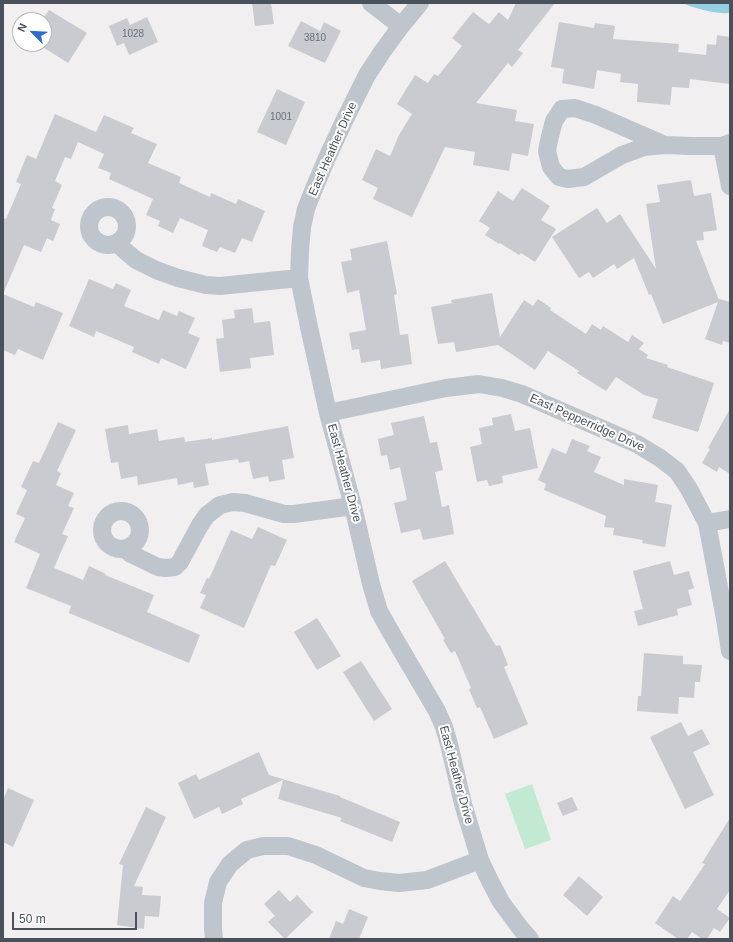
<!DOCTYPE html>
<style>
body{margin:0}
#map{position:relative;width:733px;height:942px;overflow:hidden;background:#f1efef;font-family:Helvetica,sans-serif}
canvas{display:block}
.frame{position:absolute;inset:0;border:4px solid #49515a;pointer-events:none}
.north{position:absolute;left:12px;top:12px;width:40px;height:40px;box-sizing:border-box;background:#fff;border:1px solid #b6b9bd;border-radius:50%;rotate:294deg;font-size:11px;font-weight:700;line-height:16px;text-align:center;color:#49515a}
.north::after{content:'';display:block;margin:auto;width:14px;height:18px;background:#2e6dcc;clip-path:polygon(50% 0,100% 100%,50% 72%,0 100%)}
.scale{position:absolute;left:12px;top:912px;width:125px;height:18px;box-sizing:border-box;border:2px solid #49515a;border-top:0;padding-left:5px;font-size:12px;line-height:14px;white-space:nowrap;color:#49515a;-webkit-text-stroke:3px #fff;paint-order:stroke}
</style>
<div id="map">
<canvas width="733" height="942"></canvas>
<div class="frame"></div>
<div class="north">N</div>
<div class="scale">50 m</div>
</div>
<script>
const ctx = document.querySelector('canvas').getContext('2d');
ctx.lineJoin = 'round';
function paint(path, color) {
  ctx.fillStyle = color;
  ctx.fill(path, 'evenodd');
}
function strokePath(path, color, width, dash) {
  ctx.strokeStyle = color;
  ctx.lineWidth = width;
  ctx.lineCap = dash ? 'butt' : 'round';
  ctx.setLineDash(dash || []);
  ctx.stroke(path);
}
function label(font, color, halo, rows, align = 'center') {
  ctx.font = font + ' Helvetica,sans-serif';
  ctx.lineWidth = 4;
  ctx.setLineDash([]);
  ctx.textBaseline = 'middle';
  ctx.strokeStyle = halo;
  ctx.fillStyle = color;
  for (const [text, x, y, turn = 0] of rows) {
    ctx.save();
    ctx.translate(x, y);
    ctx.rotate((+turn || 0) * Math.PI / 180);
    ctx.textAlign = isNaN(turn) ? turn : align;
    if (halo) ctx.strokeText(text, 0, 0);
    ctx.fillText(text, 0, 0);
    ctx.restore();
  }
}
paint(new Path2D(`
 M532 784 551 840 525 849 505 794Z`), '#c2ead3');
paint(new Path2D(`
 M682 3H730V13C714 14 697 9 682 3Z`), '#94cfe2');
paint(new Path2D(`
 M252 3H271L274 24 255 26Z
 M516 3H555L518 50 523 53 512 67 508 63 476 103 517 110 515 121 534 124 528 156 512 153 509 171 473 165 475 152 445 147 412 217 373 199 378 188 362 180 376 149 390 156 399 135 412 114 397 104 415 75 428 83 434 74 438 76 462 46 452 38 473 12 489 24 499 12 508 20Z
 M49 10 87 33 68 63 38 44H44V20H42Z
 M147 17 158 42 129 55 124 43 117 46 109 26 127 18 130 25Z
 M301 21 320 31 324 22 341 31 325 63 288 46Z
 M559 22 594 28 595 23 615 26 613 39 679 44 678 52 706 55 707 44 716 45 717 35 730 37V84L690 79 689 88 672 87 670 105 637 102 638 84 620 82 621 74 597 70 594 89 562 83 564 69 551 67Z
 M277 89 305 102 286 145 257 132Z
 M55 114 96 132 104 115 134 128 131 133 157 144 148 163 181 177 179 183 210 197 211 193 236 204 238 199 265 211 252 242 242 238 235 253 220 247 217 252 202 246 208 230 180 218 173 233 158 226 160 221 146 215 153 199 109 179 111 173 98 168 104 154 78 142 71 159 65 157 55 181 62 185 52 208 55 209 51 220 60 224 53 241 47 238 41 252 24 245 3 294V218L6 219 21 184 16 182 27 155 36 159Z
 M691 180 694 196 711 193 717 230 703 232 704 240 696 241 719 300V299L730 302V343L723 341 722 345 705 339 718 302 663 324 651 294 649 295 634 258 617 269 614 264 593 278 589 272 579 278 552 237 597 208 607 223 620 214 656 269 646 204 660 202 657 185Z
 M522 188 550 206 541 220 556 229 535 262 521 253 519 255 500 243 499 244 485 235 490 228 479 221 498 191 513 201Z
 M387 241 397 294 394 295 400 335 408 334 412 364 381 369 380 360 361 363 359 349 352 350 349 333 366 330 359 290 347 293 341 262 352 260 350 249Z
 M89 279 113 289 116 283 131 290 124 306 159 320 163 310 177 316 179 311 195 318 188 333 200 338 186 369 161 358 159 364 132 352 134 347 96 331 94 337 69 326Z
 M492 293 500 337 524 300 533 306 538 299 551 308 550 310 586 334 592 324 601 330 603 326 628 342 632 335 644 343 639 349 648 355 646 358 668 365 667 367 714 383 698 432 652 418 658 399 644 395 616 377 606 391 577 373 579 371 548 351 535 370 498 345 456 352 454 342 438 344 431 307 452 303 451 300Z
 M3 294 34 307 36 302 63 313 43 360 18 349 15 355 3 350Z
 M252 308 254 323 270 321 274 355 250 358 251 368 220 372 216 339 224 338 222 320 235 318 234 310Z
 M730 409V474L719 467 717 472 702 463 710 449 708 448Z
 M511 414 515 431 530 428 538 468 502 476 503 483 489 486 487 480 477 482 470 447 482 444 479 428 493 425 492 418Z
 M424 416 430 443 437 442 443 470 435 472 442 507 449 505 454 534 423 540 420 529 401 533 394 503 407 500 400 467 390 470 387 455 381 456 378 439 394 435 391 423Z
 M58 422 76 430 57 471 61 473 56 485 74 493 68 506 74 508 62 534 68 536 54 568 83 580 89 566 106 574 105 575 154 595 147 612 200 635 189 663 69 613 71 606 26 588 40 554 14 542 25 518 16 514 27 490 21 487 33 461 39 463Z
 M128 425 129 434 157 429 159 441 184 437 185 442 212 438V440L288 426 294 458 282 460 285 479 269 482 268 476 253 479 249 461 239 463 238 459 205 464 209 485 194 488 193 482 178 485 177 478 138 485 137 476 121 479 118 462 111 463 105 429Z
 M572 439 590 446 587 451 601 457 594 472 624 485V479L658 485 655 502 672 505 665 547 642 543 643 540 613 535 614 528 604 527 606 516 544 490 546 484 538 480 552 448 566 454Z
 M258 527 287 540 275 566 271 565 244 628 200 608 206 595 200 593 207 578 209 579 231 530 252 539Z
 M445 561 496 646 500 645 508 665 504 667 528 724 494 739 480 707 477 708 469 689 471 688 455 651 451 653 443 640 445 639 412 581Z
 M670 561 674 575 689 571 694 588 688 590 692 605 677 609 678 615 638 626 634 611 643 609 633 571Z
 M317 618 341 656 317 670 294 632Z
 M644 653 683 656V664L702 665 700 682H695L694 698 679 697 678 714 637 711 638 696H641Z
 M361 661 392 709 374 721 343 672Z
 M681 722 688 736 702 729 710 744 693 752 714 795 685 809 650 737Z
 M259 752 269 775 340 796V797L400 822 392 842 340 821 342 818 278 799 283 780 241 799 243 804 222 814 219 807 194 819 178 783 196 774 199 780Z
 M8 788 34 800 13 847 3 842V800Z
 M572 797 578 810 563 816 557 803Z
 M146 807 166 817 134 886 143 887 142 895 161 896 159 917 145 916 144 929 117 925 123 865 119 864Z
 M730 818V890L717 909 730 918 720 932 714 928 707 939H702L692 932 687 939H678L655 923 673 896 680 901 705 864 702 863Z
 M579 876 603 897 587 916 563 895Z
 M279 890 290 902 297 895 313 912 285 939 268 922 275 916 264 904Z
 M349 909 368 917 359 939H329L336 921 343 924Z`), '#c9cbd1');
strokePath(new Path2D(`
 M371 3 401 26
 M420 3 401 26 382 52 367 75 345 119 327 158 313 191 306 209 302 227 300 251 299 278 309 327 328 413 353 506 371 584 379 611 393 636 437 711 444 727 449 744 463 804 480 860 490 881 501 902 521 929 530 939
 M665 145 596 115 575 108 562 109 554 121 550 136 547 151 551 167 559 177 568 179 584 177 622 155 644 147 665 145 691 146H722L730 143
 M722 146 730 186
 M89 226a19 19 0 1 1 38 0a19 19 0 1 1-38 0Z
 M119 242 123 249 136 260 156 270 178 278 206 285 220 286 299 278
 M328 413 446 388 479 384 502 388 522 394 637 444 660 458 677 471 689 489 707 523 725 619 730 651
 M102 530a19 19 0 1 1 38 0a19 19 0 1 1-38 0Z
 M707 523 730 519
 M125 549 131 554 158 567 166 568 175 567 180 562 200 525 207 515 220 505 233 502 245 503 284 514H294L353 506
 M214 939 213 929V903L218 882 230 864 247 850 263 846H288L316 855 364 878 380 881 399 883 427 880 480 860`), '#bfc5cc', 18);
label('10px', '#697078', null, [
 ["1028",133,34],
 ["3810",315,38],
 ["1001",281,117]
]);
label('12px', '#49515a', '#fff', [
 ["East Heather Drive",333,149,-66],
 ["East Pepperridge Drive",587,423,24],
 ["East Heather Drive",344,473,75],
 ["East Heather Drive",456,775,75]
]);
</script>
